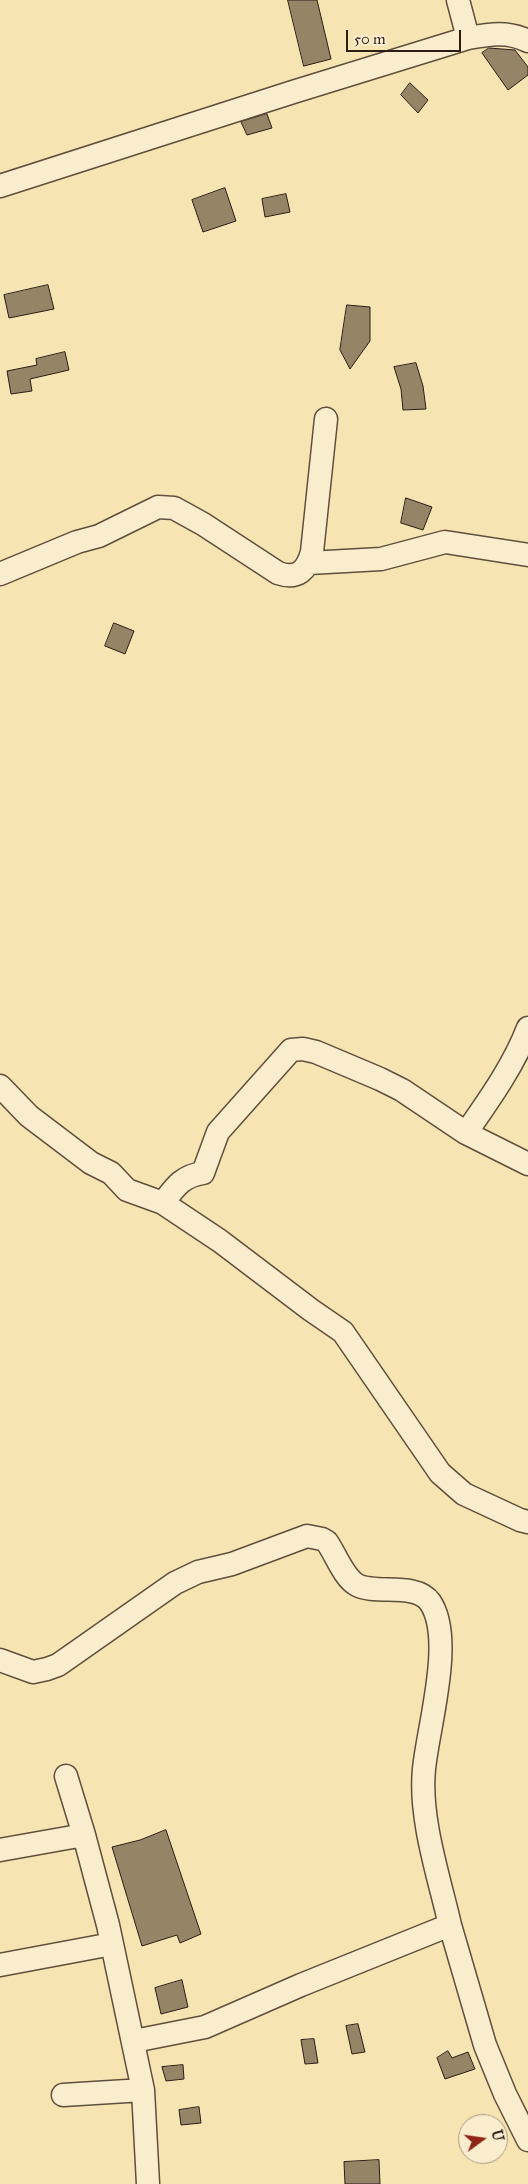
<!DOCTYPE html>
<style>
body{margin:0}
#map{position:relative;width:528px;height:2184px;overflow:hidden;background:#f7e4b3;font-family:"IM FELL Great Primer",serif}
canvas{display:block}
.north{position:absolute;left:458px;top:2114px;width:50px;height:50px;box-sizing:border-box;background:#faedce;border:1px solid #a89a84;border-radius:50%;rotate:76deg;font-size:14px;font-weight:700;line-height:20px;text-align:center;color:#2c1d15}
.north::after{content:'';display:block;margin:auto;width:18px;height:22px;background:#8f2418;clip-path:polygon(50% 0,100% 100%,50% 72%,0 100%)}
.scale{position:absolute;left:346px;top:30px;width:115px;height:22px;box-sizing:border-box;border:2px solid #2c1d15;border-top:0;padding-left:6px;font-size:15px;line-height:18px;white-space:nowrap;color:#2c1d15;-webkit-text-stroke:4px #faedce;paint-order:stroke}
</style>
<div id="map">
<canvas width="528" height="2184"></canvas>
<div class="north">U</div>
<div class="scale">50 m</div>
</div>
<script>
const ctx = document.querySelector('canvas').getContext('2d');
ctx.lineJoin = 'round';
function paint(path, color) {
  ctx.fillStyle = color;
  ctx.fill(path, 'evenodd');
}
function strokePath(path, color, width, dash) {
  ctx.strokeStyle = color;
  ctx.lineWidth = width;
  ctx.lineCap = dash ? 'butt' : 'round';
  ctx.setLineDash(dash || []);
  ctx.stroke(path);
}
const building = new Path2D(`
 M288 0H317L331 59 304 66Z
 M489 48 515 50 528 67V75L508 90 482 53Z
 M410 83 428 100 418 113 401 95Z
 M267 114 272 128 247 135 241 122Z
 M225 188 236 221 203 232 192 200Z
 M286 194 290 212 265 217 262 199Z
 M48 285 54 309 9 318 4 295Z
 M347 305 370 307V341L350 369 340 350Z
 M65 352 69 370 30 379 32 391 11 394 7 371 37 365 36 359Z
 M416 363 423 386 426 409 403 410 401 389 394 367Z
 M406 498 432 507 423 530 401 523Z
 M114 623 134 631 125 654 105 646Z
 M166 1830 201 1934 180 1943 177 1935 142 1946 112 1847 140 1840Z
 M182 1980 188 2007 161 2014 155 1988Z
 M358 2024 365 2052 352 2054 346 2026Z
 M314 2039 318 2063 305 2064 301 2040Z
 M448 2051 452 2058 468 2052 475 2069 445 2079 437 2058Z
 M183 2065 184 2079 166 2081 162 2067Z
 M199 2107 201 2123 181 2125 179 2110Z
 M379 2160 380 2184H345L344 2162Z`);
paint(building, '#968467');
strokePath(building, '#2c1d15', 1);
const minor = new Path2D(`
 M458 0 468 38
 M0 186 293 92 468 38C490 34 508 31 528 41
 M309 563 381 559 445 542 528 555
 M0 574 77 542 99 536 158 507 174 508 203 524 278 573C298 580 307 570 312 552L326 419
 M0 1086 29 1116 91 1163 111 1173 127 1190 163 1203C175 1187 182 1176 203 1173L218 1132 291 1050 303 1049 316 1052 380 1079 402 1090 466 1133 528 1164
 M466 1133C489 1100 514 1065 528 1028
 M163 1203 220 1241 311 1310 343 1332 440 1473 464 1494 520 1520 528 1522
 M0 1660 33 1672 47 1669 58 1665 175 1583 198 1572 232 1564 307 1536 322 1539 327 1542C336 1555 344 1578 357 1585 376 1595 416 1582 430 1602 455 1638 428 1727 424 1769 419 1818 439 1877 450 1925
 M66 1776 84 1835
 M0 1850 84 1835 108 1925 143 2090 148 2184
 M0 1965 112 1944
 M134 2041 205 2027 301 1985 450 1925 485 2045 505 2094 528 2140
 M63 2095 143 2090`);
strokePath(minor, '#5f4f3c', 25);
strokePath(minor, '#faedce', 22);
</script>
